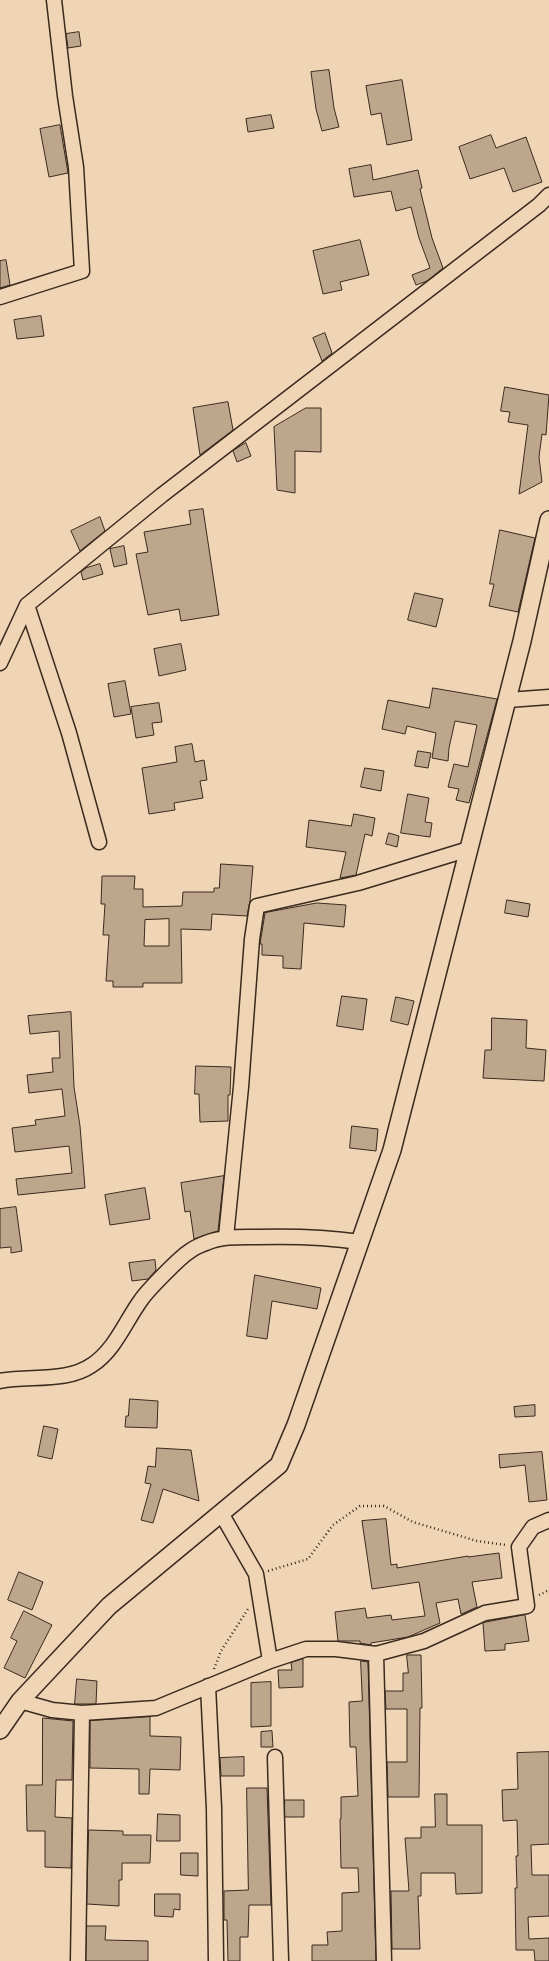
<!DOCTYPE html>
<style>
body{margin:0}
canvas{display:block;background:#efd5b6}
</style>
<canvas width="549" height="1961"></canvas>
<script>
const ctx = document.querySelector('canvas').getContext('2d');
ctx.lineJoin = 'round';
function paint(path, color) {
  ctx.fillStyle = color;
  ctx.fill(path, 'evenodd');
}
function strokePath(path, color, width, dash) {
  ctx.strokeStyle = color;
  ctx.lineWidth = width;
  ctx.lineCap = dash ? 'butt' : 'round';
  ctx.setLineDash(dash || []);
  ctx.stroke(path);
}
const building = new Path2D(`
 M79 32 81 46 68 48 66 34Z
 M329 70 334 108 339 127 322 131 316 109 311 72Z
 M402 80 412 140 387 145 381 113 371 115 366 86Z
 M271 115 274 128 248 132 246 119Z
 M60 125 68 173 49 177 40 129Z
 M491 135 496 148 526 137 542 182 513 192 504 168 470 179 459 147Z
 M371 165 373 180 418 170 422 188 420 189 432 238 443 268 427 281 416 285 412 275 430 268 419 238 411 207 396 211 391 191 354 197 349 169Z
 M360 240 369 275 340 282 342 290 323 294 313 251Z
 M6 260 10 285 0 288V261Z
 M41 316 44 336 17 339 14 320Z
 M325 333 332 353 322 361 313 338Z
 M505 387 549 395 546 435 542 434 539 457 542 482 519 494 528 425 508 422 510 412 501 411Z
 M228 402 233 430 200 455 193 408Z
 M306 408H321V452L295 451V493L277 490 274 427Z
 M246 443 251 456 237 462 233 451Z
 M203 509 219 615 181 621 179 609 148 615 136 554 148 552 144 532 191 524 189 511Z
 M100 517 105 531 80 551 71 531Z
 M500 530 535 538 518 612 489 606 494 584H490Z
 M124 546 127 564 114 567 110 549Z
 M100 564 103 574 83 580 81 572 86 568Z
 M415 593 443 599 436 627 408 620Z
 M181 644 186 670 159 676 154 649Z
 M125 681 131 714 114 717 108 684Z
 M433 688 497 699 469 803 456 800 459 789 448 787 454 764 468 767 477 725 455 721 449 748 448 761 432 758 436 733 407 726 405 734 382 729 388 700 429 708Z
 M159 703 162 722 152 723 154 735 136 738 131 707Z
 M192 744 195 762 204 760 207 780 200 781 203 798 174 803 175 810 149 814 142 768 177 762 175 747Z
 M418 751 431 753 428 768 415 766Z
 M365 768 384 771 381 791 361 787Z
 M408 794 429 798 425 822 432 823 430 837 401 833Z
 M354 814 375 818 372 836 365 834 356 875 340 878 346 852 306 847 309 820 351 826Z
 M389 833 399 836 397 847 386 844Z
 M221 864 253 866 250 901 247 916 212 914 211 930 181 929 182 983H143V987H113V981H106L109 935H103L105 904H101L102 876H135L134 889H143V907L182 906 183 892H214V888H219ZM169 919V946H144L145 920Z
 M507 900 530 904 528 917 505 913Z
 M317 903 346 905 344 927 304 923 301 969 283 968V956L262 955V944H260L265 913Z
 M342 996 367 999 363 1030 337 1026Z
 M396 997 414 1001 408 1025 391 1021Z
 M71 1012 74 1087 80 1126 85 1188 18 1195 16 1179 72 1173 69 1146 15 1152 12 1128 36 1125 35 1120 65 1116 62 1089 29 1093 27 1075 53 1072 52 1058H60L59 1031 30 1034 28 1016Z
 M492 1018 527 1020 526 1048 546 1050 544 1081 483 1078 485 1050H491Z
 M196 1066 231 1067 230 1095H228V1121L200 1122 199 1094H195Z
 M352 1126 378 1129 376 1151 350 1148Z
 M224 1176 218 1231 194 1239 190 1211 185 1212 181 1183Z
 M145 1188 150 1219 110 1225 105 1195Z
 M16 1207 22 1251 11 1253V1247L0 1248V1209Z
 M155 1260 156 1270 148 1279 132 1281 129 1263Z
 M255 1275 321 1288 317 1309 272 1301 267 1339 247 1336Z
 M130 1399 158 1401 157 1428 125 1427 126 1416H128Z
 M535 1405V1416L515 1417 514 1407Z
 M44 1426 58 1429 52 1459 38 1456Z
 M157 1448 191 1450 199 1501 163 1489 153 1523 141 1520 151 1484 145 1483 148 1466 155 1467Z
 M542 1452 547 1500 529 1502 525 1465 500 1468 499 1455Z
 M386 1519 391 1565 397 1564V1568L468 1556V1557L499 1553 502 1578 472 1582 477 1607 466 1612 461 1614 458 1599 436 1603 440 1623 408 1637 371 1643V1645L360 1643V1641H338L335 1612 365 1608 367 1618 391 1615 392 1620 425 1616 419 1582 372 1589 362 1521Z
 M19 1572 43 1582 32 1610 8 1600Z
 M24 1611 52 1625 25 1678 4 1668 17 1641 11 1638Z
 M525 1615 529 1641 505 1644V1650L485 1651 483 1623Z
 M407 1655H421L422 1708H420L419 1797H388L387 1762H407V1709H386L385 1691H403V1673H408Z
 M303 1659V1687L279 1688 278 1670H292L291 1663Z
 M361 1661 368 1662 376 1961H312V1945H328L327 1932 342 1931V1893L359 1892 358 1868H341L340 1819H341V1797L358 1796 356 1747H350L349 1702 362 1701Z
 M77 1679 97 1681 96 1704H75Z
 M271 1682V1726L251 1727V1683Z
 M150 1717V1736L181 1737 180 1770 150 1769 149 1794H139V1769L90 1768V1721Z
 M43 1718 73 1721 72 1780H56L55 1817 72 1818 71 1868 45 1867V1831H27L26 1785H42Z
 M272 1731 273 1747H261V1732Z
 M549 1752V1844L531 1845 532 1875H549V1916L528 1917 529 1939 549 1938V1961H535L534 1950H516L515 1888H517L516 1856H518L517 1820 503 1821 502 1790 518 1789 517 1753Z
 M244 1757V1776H221L220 1758Z
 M247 1788H267L271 1905H249L248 1937H240V1961H228L227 1920H224V1891L248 1890Z
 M435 1794H447V1825H482V1893L456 1894 455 1873H421V1896H418L420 1949H392L391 1891H409L405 1838H421V1827H435Z
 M285 1800H304V1817H285Z
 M158 1814 180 1815V1841H157Z
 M89 1830 123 1831V1835H151L150 1863H122V1880H119V1906L87 1904Z
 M181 1853H198V1876L181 1875Z
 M155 1894H180V1910L174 1909 173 1917 155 1916Z
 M87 1926H106L105 1940 148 1941V1961H86Z`);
paint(building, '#bda68c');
strokePath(building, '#3b2a1e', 1);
const minor = new Path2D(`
 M0 297 82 271 76 167 65 96 54 0
 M27 605 69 733 99 842
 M0 663 27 605 162 495 539 205 549 195
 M508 700 549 697
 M226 1237 241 1087 252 939 257 906 358 883 469 849
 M0 1381C29 1375 66 1383 92 1365 115 1350 125 1322 141 1300 147 1291 180 1257 190 1251 195 1247 201 1245 206 1243 222 1236 240 1237 257 1237 292 1236 325 1237 360 1242
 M221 1513 256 1574 270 1661
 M376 1654 384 1961
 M208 1686 214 1808 216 1961
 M20 1701 52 1710 82 1713 156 1708 270 1661 306 1649H336L376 1654 424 1641 485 1613 527 1606 519 1547 533 1527 549 1520
 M275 1757 281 1961
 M78 1961 82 1713`);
const tertiary = new Path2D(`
 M0 1730 20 1701 109 1606 279 1465 296 1425 392 1150 522 641 549 520`);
strokePath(minor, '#3b2a1e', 17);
strokePath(tertiary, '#3b2a1e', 20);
strokePath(new Path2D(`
 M268 1571 308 1559 333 1525 360 1506H384L413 1522 477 1541 506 1545
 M539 1595 549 1590
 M214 1669 221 1651 248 1609`), '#3b2a1e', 2.5, [1, 3]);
strokePath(minor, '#efd5b6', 14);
strokePath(tertiary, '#efd5b6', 17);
</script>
